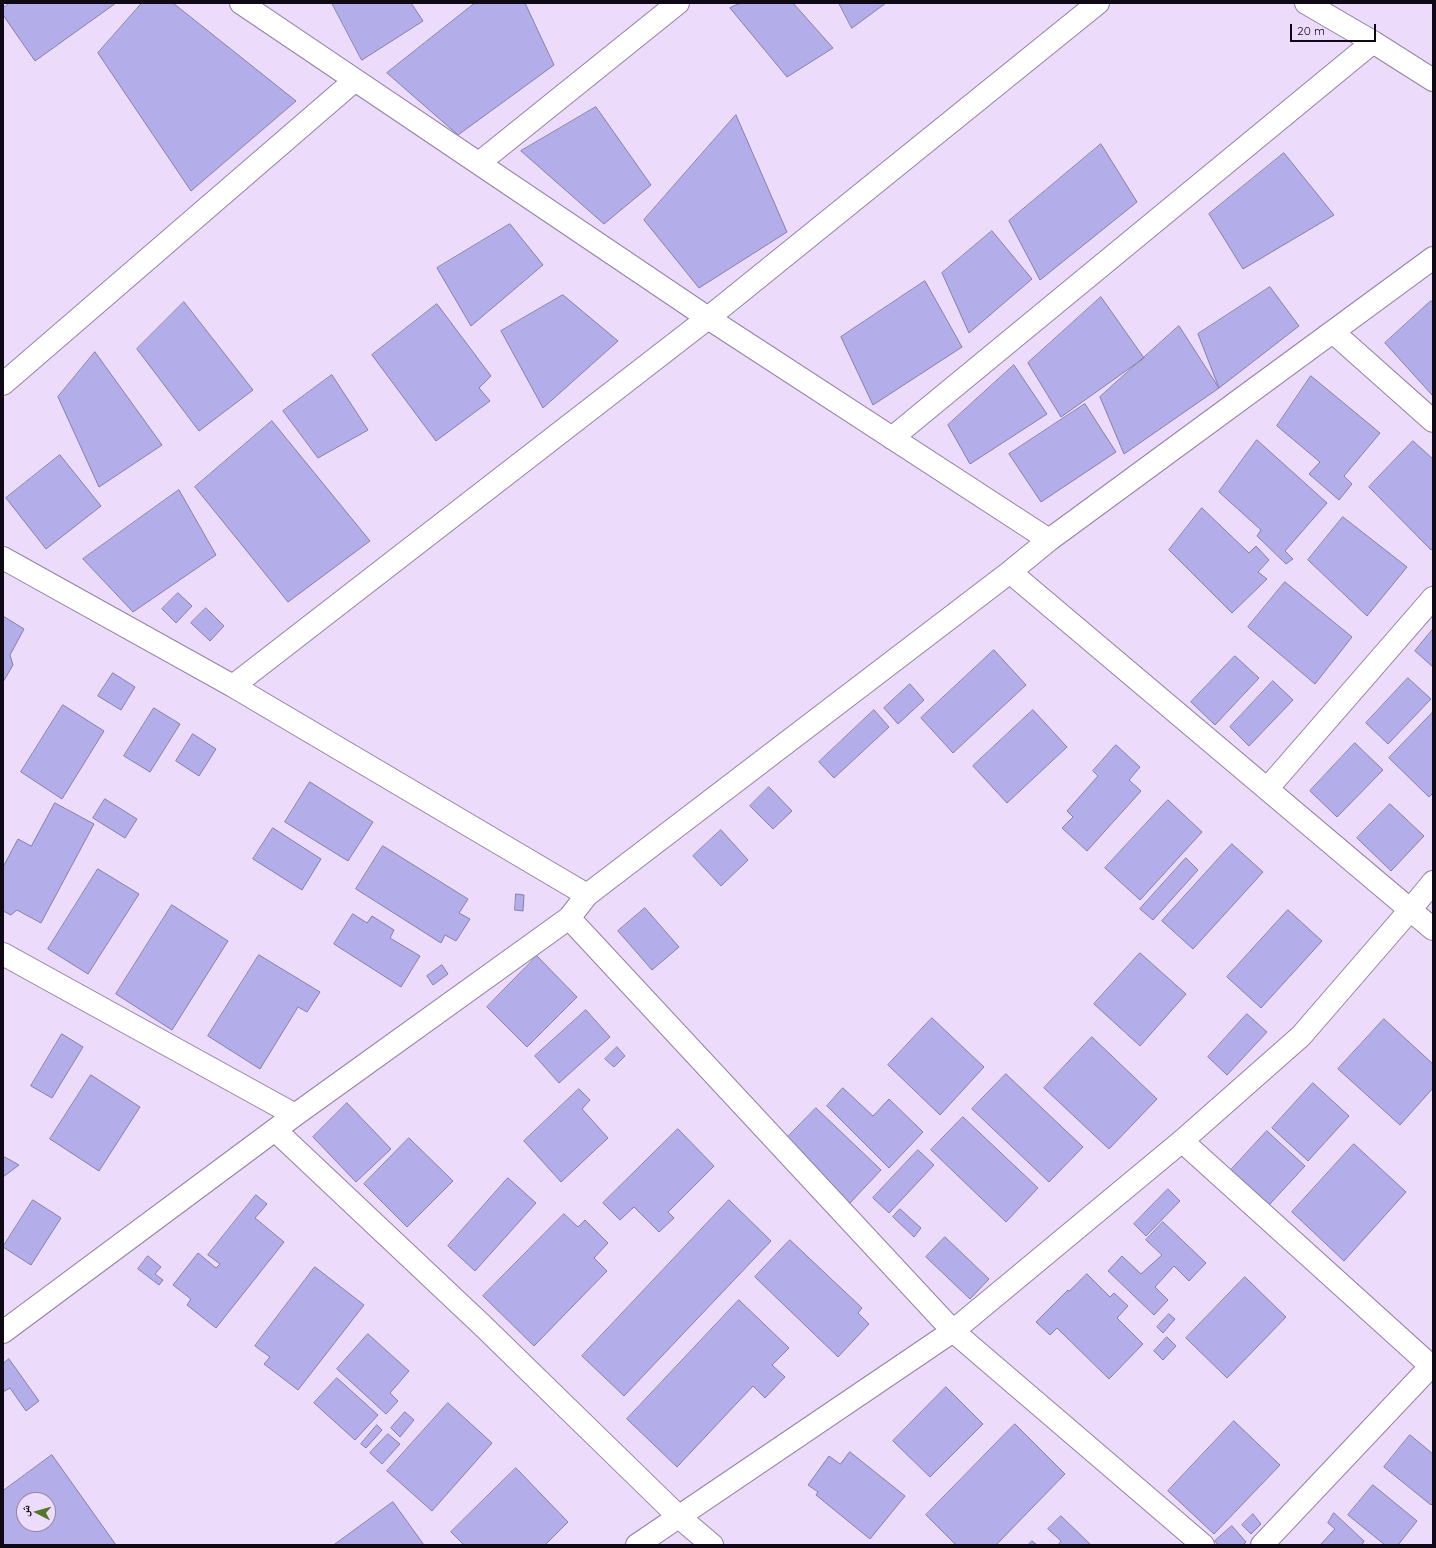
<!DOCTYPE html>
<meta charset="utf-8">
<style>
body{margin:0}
#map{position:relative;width:1436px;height:1548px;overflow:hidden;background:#ecdbfb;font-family:Quicksand,"Noto Naskh Arabic",sans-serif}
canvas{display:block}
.frame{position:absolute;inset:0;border:4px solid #0f0815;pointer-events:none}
.north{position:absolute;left:16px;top:1492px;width:40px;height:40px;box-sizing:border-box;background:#ecdbfb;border:1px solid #94879f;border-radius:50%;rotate:276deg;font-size:11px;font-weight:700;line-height:16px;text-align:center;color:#0f0815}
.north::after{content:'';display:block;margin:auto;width:14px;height:18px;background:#55752b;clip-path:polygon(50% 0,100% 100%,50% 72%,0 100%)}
.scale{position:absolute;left:1290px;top:24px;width:86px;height:18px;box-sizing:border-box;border:2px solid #0f0815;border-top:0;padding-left:5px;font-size:12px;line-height:14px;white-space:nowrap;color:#0f0815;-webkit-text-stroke:3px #ecdbfb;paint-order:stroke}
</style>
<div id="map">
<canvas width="1436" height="1548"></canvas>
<div class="frame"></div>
<div class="north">ش</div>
<div class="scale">20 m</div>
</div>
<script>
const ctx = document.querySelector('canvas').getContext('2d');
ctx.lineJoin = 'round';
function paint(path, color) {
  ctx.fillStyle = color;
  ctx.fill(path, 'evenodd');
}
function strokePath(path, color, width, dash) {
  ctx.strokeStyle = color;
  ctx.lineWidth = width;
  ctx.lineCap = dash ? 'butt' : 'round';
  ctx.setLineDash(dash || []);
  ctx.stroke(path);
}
const building = new Path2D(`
 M10 3H116L35 61 3 15V8Z
 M142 3H173L296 101 191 191 98 53Z
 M332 3H411L423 21 362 60Z
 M475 3H525L554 65 458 135 387 73Z
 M741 3H793L833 48 787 77 730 8Z
 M839 3H886L852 28Z
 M596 107 651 185 604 224 521 151Z
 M736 115 787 232 699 288 644 220Z
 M1101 144 1137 202 1040 280 1009 221Z
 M1284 153 1334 215 1243 269 1209 214Z
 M510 224 543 265 471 326 437 268Z
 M992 231 1032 279 969 333 942 273Z
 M925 281 962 347 873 405 841 337Z
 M1270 287 1299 326 1219 388 1198 334Z
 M563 295 618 341 543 408 501 331Z
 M1101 297 1144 358 1061 417 1028 363Z
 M1431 301 1433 302V396L1385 343Z
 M184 302 253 390 199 431 137 349Z
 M437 304 491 376 479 388 490 401 436 441 372 355Z
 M1179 326 1219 388 1124 454 1100 397Z
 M95 352 162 445 99 487 58 397Z
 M1014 365 1047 414 970 464 948 425Z
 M332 375 368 430 318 458 283 411Z
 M1311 376 1380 433 1344 476 1352 484 1339 500 1309 474 1320 462 1277 426Z
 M1085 404 1116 452 1041 502 1009 454Z
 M272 421 370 541 288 602 195 487Z
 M1257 440 1327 503 1285 551 1293 559 1286 564 1257 536 1261 530 1219 492Z
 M1413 441 1433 459V548L1431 550 1369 487Z
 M60 455 101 506 46 549 6 498Z
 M179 490 216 555 133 612 83 559Z
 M1202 508 1249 553 1256 546 1269 560 1258 572 1267 579 1232 613 1169 550Z
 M1343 517 1407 567 1367 616 1308 560Z
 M1285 582 1352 637 1315 684 1248 627Z
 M178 593 192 606 176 623 162 609Z
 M206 608 224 626 210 641 191 623Z
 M3 616 24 629 10 655 13 665 3 682Z
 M1433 629V667L1415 651Z
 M994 650 1026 685 953 753 921 718Z
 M1235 656 1259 678 1215 725 1191 702Z
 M113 673 135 687 121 710 98 696Z
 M1408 678 1431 699 1388 744 1366 723Z
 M1273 681 1293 700 1249 746 1230 727Z
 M910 684 924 700 898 724 884 708Z
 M63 705 104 731 62 799 21 772Z
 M154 708 180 724 150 772 124 756Z
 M874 710 889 727 834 778 819 762Z
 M1033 710 1067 747 1007 803 973 766Z
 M1433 712V793L1429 797 1389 758Z
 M193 734 216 749 199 776 176 761Z
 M1355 743 1383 770 1337 817 1310 791Z
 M1116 745 1140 767 1129 780 1141 791 1087 851 1062 828 1073 817 1067 811 1098 776 1093 771Z
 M310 782 373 822 348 861 285 822Z
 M769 787 792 811 773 829 750 806Z
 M105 799 137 819 125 838 93 818Z
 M1168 800 1202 832 1140 900 1105 868Z
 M55 803 94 824 41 923 17 910 11 915 3 911V867L18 839 31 846Z
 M1390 804 1424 836 1391 871 1357 838Z
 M273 828 321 859 302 890 253 859Z
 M721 830 748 860 721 886 693 856Z
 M1232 844 1263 872 1193 949 1162 921Z
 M383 846 468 899 459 913 470 919 456 941 445 935 441 943 356 889Z
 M1186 858 1198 870 1153 920 1140 909Z
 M98 869 139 894 88 974 48 949Z
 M516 894 524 895 523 911 515 910Z
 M172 905 228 941 172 1030 116 994Z
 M645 908 679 947 652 970 618 931Z
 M1288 910 1322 941 1261 1008 1227 977Z
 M353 914 367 923 372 916 394 930 390 938 420 956 401 987 334 944Z
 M1140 953 1186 994 1140 1046 1094 1004Z
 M259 955 320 992 307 1012 298 1007 260 1069 208 1036Z
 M537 956 577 997 527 1047 487 1007Z
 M442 965 448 974 433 985 427 976Z
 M586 1010 610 1037 559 1083 535 1056Z
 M1247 1014 1267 1032 1227 1075 1208 1057Z
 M932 1018 984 1067 940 1115 888 1065Z
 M1384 1019 1433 1064V1088L1400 1125 1338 1069Z
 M62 1034 83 1047 52 1098 31 1086Z
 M1092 1037 1157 1099 1109 1149 1044 1088Z
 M617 1047 625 1056 614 1067 605 1059Z
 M1006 1074 1083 1147 1049 1182 972 1109Z
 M91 1075 140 1107 99 1171 50 1139Z
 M1313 1083 1349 1116 1308 1161 1272 1128Z
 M843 1088 873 1116 889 1099 923 1132 889 1168 827 1106Z
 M579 1089 590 1100 582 1109 608 1138 561 1182 524 1141Z
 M347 1103 391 1149 356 1182 313 1137Z
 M816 1108 881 1170 850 1203 785 1140Z
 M963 1117 1038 1188 1006 1222 931 1150Z
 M678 1129 714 1166 668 1212 674 1218 659 1232 634 1207 620 1220 603 1203Z
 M1267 1131 1305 1166 1269 1205 1231 1170Z
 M409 1138 453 1181 407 1227 364 1184Z
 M1354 1144 1406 1192 1344 1261 1292 1212Z
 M918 1150 934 1165 889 1213 873 1198Z
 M3 1156 19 1165 3 1177Z
 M508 1178 536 1203 475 1271 448 1246Z
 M1168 1189 1180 1201 1146 1236 1134 1224Z
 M256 1195 267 1204 255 1218 284 1242 216 1328 187 1305 191 1299 173 1285 198 1253 216 1268 220 1264 208 1255Z
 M33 1200 61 1218 31 1265 3 1247Z
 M729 1200 771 1241 624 1396 582 1356Z
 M900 1209 921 1228 914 1237 893 1217Z
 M564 1214 578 1227 585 1220 608 1243 594 1258 607 1271 534 1346 483 1296Z
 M1163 1222 1206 1263 1189 1281 1174 1266 1155 1287 1168 1300 1154 1315 1108 1271 1122 1256 1141 1274 1162 1255 1146 1240Z
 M945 1237 989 1279 970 1299 926 1257Z
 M790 1240 862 1308 858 1313 869 1324 838 1357 755 1277Z
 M148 1256 161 1267 155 1274 163 1280 159 1285 138 1269Z
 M315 1267 364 1305 298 1390 264 1364 270 1357 255 1346Z
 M1087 1274 1110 1297 1114 1293 1128 1306 1117 1318 1143 1344 1109 1379 1057 1328 1050 1335 1036 1322 1068 1290 1069 1291Z
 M1245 1277 1286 1317 1227 1378 1186 1338Z
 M739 1300 789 1348 772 1365 785 1377 765 1398 753 1386 677 1467 627 1419Z
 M1169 1314 1175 1319 1163 1333 1157 1327Z
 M368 1334 409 1371 390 1393 398 1401 386 1414 337 1369Z
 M1167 1337 1176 1346 1163 1360 1154 1351Z
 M9 1359 39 1401 26 1411 10 1388 3 1392V1364Z
 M337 1378 378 1415 355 1440 314 1403Z
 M946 1387 983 1424 930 1477 893 1441Z
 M448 1403 492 1443 432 1511 387 1471Z
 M405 1412 414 1420 400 1437 391 1428Z
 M1234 1421 1280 1465 1214 1534 1168 1491Z
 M1015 1424 1065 1474 996 1545H956L926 1515Z
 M377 1425 382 1430 366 1448 361 1444Z
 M388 1434 400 1444 382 1464 370 1453Z
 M1410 1435 1433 1454V1503L1431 1505 1384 1467Z
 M850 1452 905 1496 870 1539 816 1495 818 1492 808 1485 829 1456 840 1464Z
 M52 1455 116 1545H3V1491ZM24 1500H48V1524H24Z
 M516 1468 568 1522 545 1545H464L451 1532Z
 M1373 1485 1417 1521 1398 1545H1385L1348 1515Z
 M393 1502 424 1545H334Z
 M1334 1513 1364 1541 1362 1545H1320L1335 1529 1328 1523Z
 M1253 1514 1261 1524 1251 1534 1242 1525Z
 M1061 1516 1091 1545H1058L1061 1541 1048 1529Z
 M1232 1526 1246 1542 1243 1545H1218L1215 1541Z
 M1032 1541 1037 1545H1028Z`);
paint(building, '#b3adea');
strokePath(building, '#8480a7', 1);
const minor = new Path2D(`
 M241 3 708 318 1049 540
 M1306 3 1373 42 1433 80
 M479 163 678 3
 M1333 332 1433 421
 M3 384 354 81
 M892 438 1373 42
 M3 558 233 686 587 895
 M1010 572 1433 929
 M233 686 708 318 1098 3
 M1267 789 1433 598
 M569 918 953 1331 1203 1545
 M3 954 295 1115
 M275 1130 482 1325 679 1517 712 1545
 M1182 1141 1431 1366 1262 1545
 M3 1332 295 1115 569 918 587 895 1010 572 1049 540 1433 258
 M637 1545 953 1331 1182 1141 1301 1036 1410 910 1433 882`);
strokePath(minor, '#9481a5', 24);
strokePath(minor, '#fff', 22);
</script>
